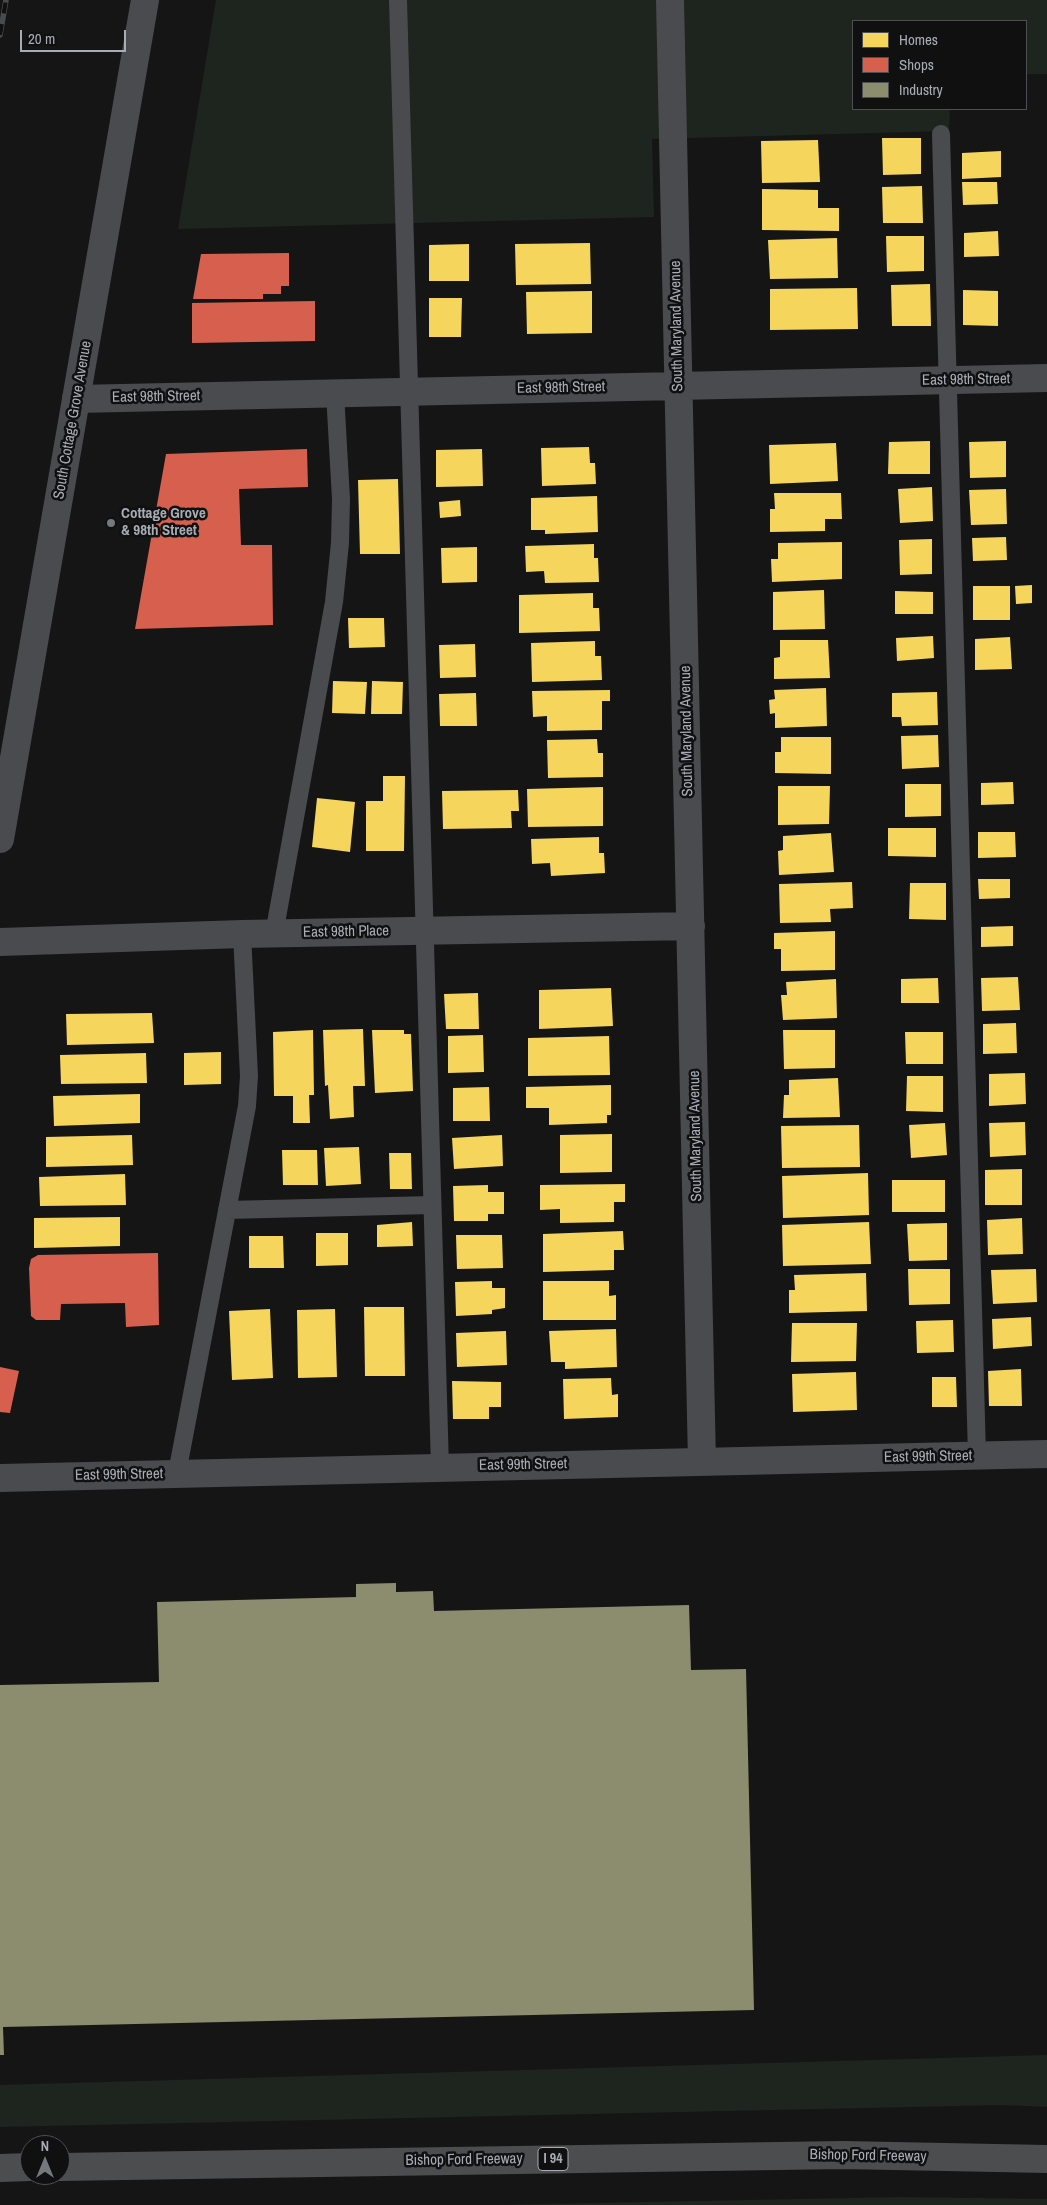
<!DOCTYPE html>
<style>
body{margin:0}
#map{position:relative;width:1047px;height:2205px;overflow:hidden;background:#151516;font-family:"Archivo Narrow",sans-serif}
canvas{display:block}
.legend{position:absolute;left:852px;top:20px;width:175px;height:90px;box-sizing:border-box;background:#101011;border:1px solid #4d4f53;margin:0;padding:6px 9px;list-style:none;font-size:15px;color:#a8adb5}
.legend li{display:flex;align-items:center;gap:10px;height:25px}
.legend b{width:25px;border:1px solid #4d4f53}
.north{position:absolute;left:20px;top:2135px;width:50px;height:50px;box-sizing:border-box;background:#101011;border:1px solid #4d4f53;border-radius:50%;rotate:0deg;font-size:14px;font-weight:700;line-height:20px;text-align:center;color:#a8adb5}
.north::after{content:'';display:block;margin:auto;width:18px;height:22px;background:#75787d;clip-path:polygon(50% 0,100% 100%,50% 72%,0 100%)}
.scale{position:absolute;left:20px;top:30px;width:106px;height:22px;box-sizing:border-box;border:2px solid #a8adb5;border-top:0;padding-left:6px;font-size:15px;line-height:18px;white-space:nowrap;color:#a8adb5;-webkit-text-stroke:4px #101011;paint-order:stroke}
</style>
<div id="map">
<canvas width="1047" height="2205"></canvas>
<ul class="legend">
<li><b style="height:14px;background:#f6d55c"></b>Homes</li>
<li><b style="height:14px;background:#d6604d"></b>Shops</li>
<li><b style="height:14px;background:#8c8c6e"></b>Industry</li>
</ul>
<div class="north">N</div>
<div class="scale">20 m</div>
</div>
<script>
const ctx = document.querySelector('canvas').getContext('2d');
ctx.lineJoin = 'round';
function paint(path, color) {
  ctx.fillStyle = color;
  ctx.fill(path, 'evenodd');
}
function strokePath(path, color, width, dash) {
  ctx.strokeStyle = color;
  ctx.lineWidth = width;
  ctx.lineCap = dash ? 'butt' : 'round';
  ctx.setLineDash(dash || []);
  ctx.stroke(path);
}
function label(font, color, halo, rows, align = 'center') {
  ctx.font = font + ' "Archivo Narrow",sans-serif';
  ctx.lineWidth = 5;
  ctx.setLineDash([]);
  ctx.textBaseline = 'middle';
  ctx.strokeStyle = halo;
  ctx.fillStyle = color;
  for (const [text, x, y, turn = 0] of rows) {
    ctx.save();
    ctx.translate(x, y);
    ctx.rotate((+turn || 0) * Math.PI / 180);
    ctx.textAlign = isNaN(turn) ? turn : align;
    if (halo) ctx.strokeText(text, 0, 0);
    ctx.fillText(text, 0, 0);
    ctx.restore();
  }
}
paint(new Path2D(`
 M216 0H1047V74H1026V21H853V109H950L949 131 652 139 654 217 178 229Z
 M1047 2055V2107L1001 2105 0 2127V2085Z
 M902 2197 1047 2199V2205H491Z`), '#1e241e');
paint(new Path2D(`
 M882 138H921V174L883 175Z
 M818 140 820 182 762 183 761 141Z
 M1001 151V177L962 179V153Z
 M962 182H997L998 204 963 205Z
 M922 186 923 223H883L882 187Z
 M762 189 818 190V208H839V231L762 230Z
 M998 231 999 256 964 257V233Z
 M886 236H924V271L887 272Z
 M837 238 838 278 770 279 768 240Z
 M590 243 591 284 516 285 515 244Z
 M469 244V281H429V245Z
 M930 284 931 326H892L891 285Z
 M857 288 858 329 770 330V289Z
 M963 290 998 291V326L963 325Z
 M592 291V333L527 334 526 292Z
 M429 298H462L461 337H429Z
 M930 441V474H888L889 442Z
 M1006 441V477L970 478 969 442Z
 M836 443 838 481 770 484 769 445Z
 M589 447 590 463H595L596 484 542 486 541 448Z
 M482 449 483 486 436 487V450Z
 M398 479 400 554H360L358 480Z
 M932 487 933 521 900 523 898 489Z
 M1006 489 1007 524 971 525 969 490Z
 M774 493H841L842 519H825V531L770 532V509H775Z
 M597 496 598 532 545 534V530H531V498Z
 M460 500 461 516 440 518 439 502Z
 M1006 537 1007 560 973 561 972 538Z
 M932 539V574L900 575 899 540Z
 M842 542V579L772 582 771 559H778V543Z
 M594 544V558H598L599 582 545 583 544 571 526 572 525 546Z
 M477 547V582L442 583 441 548Z
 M1032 585V603L1016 604 1015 586Z
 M973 586H1010V620H973Z
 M824 590 825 629 773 630V592Z
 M895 591 933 592V614H895Z
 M593 593V608H599L600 631 519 633V595Z
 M348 618H384L385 647 349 648Z
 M933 636 934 658 897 661 896 638Z
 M1010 637 1012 669 975 670V639Z
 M780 640H828L830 678 774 679V658L780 657Z
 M595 641V656H601L602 680 532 682 531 643Z
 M475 644 476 677 440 678 439 645Z
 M333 681 367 682 365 714 332 713Z
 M372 681 403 682 402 714H371Z
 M826 688 827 726 775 728V713L770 714 769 700 775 699 774 690Z
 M610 690V701H602V730L547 731V716L533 717 532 691Z
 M937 692 938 725 902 726 901 717H892V693Z
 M476 693 477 726H440L439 694Z
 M938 735 939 767 902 769 901 736Z
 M781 737H831V774L775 773V752H781Z
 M597 739 598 753H603V777L548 778 547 740Z
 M383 776H405L404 851H366V801H383Z
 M1013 782 1014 804 981 805V783Z
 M905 784H941V816L905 817Z
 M778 786H830L829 824 778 825Z
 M603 787V826L528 827 527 789Z
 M518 790 519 811H511L512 828 443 829 442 791Z
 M317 798 355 802 350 852 312 847Z
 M888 828H936V857L888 856Z
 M978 832H1015L1016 857 978 858Z
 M831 833 834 872 779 875 778 851 783 850V836Z
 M599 837V853H604L605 873 551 876 550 863 532 864 531 839Z
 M978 879H1010V898L979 899Z
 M852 882 853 908 830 909 831 922 780 923 779 884Z
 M910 883H946V920L909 919Z
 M1013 926V946L981 947V927Z
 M835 931V970L781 971V949H774V933Z
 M1018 977 1020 1010 982 1011 981 978Z
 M938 978 939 1003H901V979Z
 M836 979 837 1018 783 1020 781 995H787L786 982Z
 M611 988 613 1026 539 1029V990Z
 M478 993 479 1029H446L444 994Z
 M152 1013 154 1043 67 1045 66 1014Z
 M1016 1023 1017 1053 983 1054V1024Z
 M363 1029 365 1086H353L354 1117 330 1119 328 1085 325 1086 323 1030Z
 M313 1030 314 1095H309L310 1123H293V1096H274L273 1032Z
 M372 1030H404V1034H411L413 1091 375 1093Z
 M783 1030H835V1068L784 1069Z
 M905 1032H943V1064H906Z
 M483 1035 484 1072 448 1073V1036Z
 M609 1036 610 1075 528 1076V1038Z
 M221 1052V1084L184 1085V1053Z
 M146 1053 147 1083 61 1084 60 1055Z
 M1025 1073 1026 1104 989 1106V1074Z
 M907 1076H943V1112L906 1111Z
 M838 1078 840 1117 783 1118 784 1095H789V1080Z
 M611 1085V1115H607V1123L549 1125V1108H526V1087Z
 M489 1087 490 1121H453V1088Z
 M140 1094V1123L54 1126 53 1096Z
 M1025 1122 1026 1155 990 1157 989 1123Z
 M945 1123 947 1155 911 1158 909 1125Z
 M859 1125 860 1167 782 1168 781 1126Z
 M612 1134V1172L560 1173V1135Z
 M132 1135 133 1165 46 1167V1137Z
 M502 1135 503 1166 454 1169 452 1138Z
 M359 1147 361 1184 326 1186 324 1148Z
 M282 1150H317L318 1185H283Z
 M389 1153H411L412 1189H390Z
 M1022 1169V1205H985V1170Z
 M868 1173 869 1215 783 1218 782 1176Z
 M125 1174 126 1205 40 1206 39 1177Z
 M892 1180H945V1212H892Z
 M625 1184V1202H614V1222L560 1223V1209L540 1210V1185Z
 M488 1185V1192H504V1214H488V1221H454L453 1186Z
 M120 1217V1246L34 1248V1218Z
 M1022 1218 1023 1254 988 1255 987 1220Z
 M412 1222 413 1246 377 1247V1225Z
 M869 1222 871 1264 783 1266 782 1225Z
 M947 1223V1260L909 1261 907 1224Z
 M623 1231 624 1250H614V1270L543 1272V1234Z
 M316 1233H348V1265L316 1266Z
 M456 1235H502L503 1268 457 1269Z
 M249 1236H283L284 1268H249Z
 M908 1269H950V1304L909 1305Z
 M1036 1269 1037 1302 993 1304 991 1270Z
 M866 1273 867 1311 789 1313V1290H795L794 1275Z
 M492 1281V1288H505V1308L492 1310V1314L456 1316 455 1282Z
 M543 1281H609V1296L616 1295V1320H543Z
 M364 1307H404L405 1376H365Z
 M270 1309 273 1378 232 1380 229 1311Z
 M335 1309 337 1377 298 1378 297 1310Z
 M1031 1317 1032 1346 993 1349 992 1319Z
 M953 1320 954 1352 917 1353 916 1321Z
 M792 1323H857L856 1361 791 1362Z
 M616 1329 617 1367 565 1369V1362H551L549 1331Z
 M506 1331 507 1365 457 1367 456 1333Z
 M1021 1369 1022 1406H989L988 1371Z
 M856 1372 857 1410 793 1412 792 1374Z
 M932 1377H956L957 1407H932Z
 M611 1378 612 1395 618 1394V1417L564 1419 563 1379Z
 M452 1381 501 1382V1407H489V1419H453Z`), '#f6d55c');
paint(new Path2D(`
 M289 253V286H281V294H263V299H193L201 254Z
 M315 301V341L192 343V303Z
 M307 449 308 487 239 489 241 545H272L273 625 135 629 166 454Z
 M158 1253 159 1325 126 1327 125 1303 61 1304 60 1320H36L31 1316 29 1268 31 1259 38 1255Z
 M0 1367 19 1371 10 1413 0 1412Z`), '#d6604d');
paint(new Path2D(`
 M396 1583V1592L433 1591 434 1611 689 1605 691 1670 746 1669 754 2010 3 2027 4 2055H0V1685L159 1682 157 1602 356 1597V1584Z`), '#8c8c6e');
strokePath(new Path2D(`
 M398 0 440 1467
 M941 134 977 1455
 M274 934 334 602 340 543 341 499 335 393
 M227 1210 432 1205
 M177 1473 247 1106 249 1076 242 934`), '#4a4b4e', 18);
strokePath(new Path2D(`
 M670 0 702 1461
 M76 399 1047 378
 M0 942 242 934 691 926
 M0 1478 1047 1454`), '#4a4b4e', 28);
strokePath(new Path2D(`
 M0 839 145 0`), '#4a4b4e', 28);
strokePath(new Path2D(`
 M60 2167 843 2155 1047 2159
 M0 2168 30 2167`), '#4c4d4f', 28);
const rail = new Path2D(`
 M0 35 6 0`);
strokePath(rail, '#4a4b4d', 5.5);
strokePath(rail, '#101011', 4, [11]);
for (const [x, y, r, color] of [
 [111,523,5,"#75787d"]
]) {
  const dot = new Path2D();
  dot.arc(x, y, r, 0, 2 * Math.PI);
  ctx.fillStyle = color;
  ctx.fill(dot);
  strokePath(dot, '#101011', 2);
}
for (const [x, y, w] of [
 [553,2159,30]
]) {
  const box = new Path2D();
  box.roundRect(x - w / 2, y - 11.5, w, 23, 4);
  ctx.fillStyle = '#101011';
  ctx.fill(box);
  strokePath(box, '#a8adb5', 1);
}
label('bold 14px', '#a8adb5', null, [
 ["I 94",553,2159]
]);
label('15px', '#a8adb5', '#101011', [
 ["South Maryland Avenue",677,326,-91],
 ["East 98th Street",966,380,-1],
 ["East 98th Street",561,388,-1],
 ["East 98th Street",156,397,-1],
 ["South Cottage Grove Avenue",73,420,-80],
 ["South Maryland Avenue",687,731,-91],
 ["East 98th Place",346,932,-1],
 ["South Maryland Avenue",696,1136,-91],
 ["East 99th Street",928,1457,-1],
 ["East 99th Street",523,1465,-1],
 ["East 99th Street",119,1475,-1],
 ["Bishop Ford Freeway",868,2156,1],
 ["Bishop Ford Freeway",464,2160,-1]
]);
label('bold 15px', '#a8adb5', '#101011', [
 ["Cottage Grove",121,514],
 ["& 98th Street",121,531]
], 'left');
</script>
